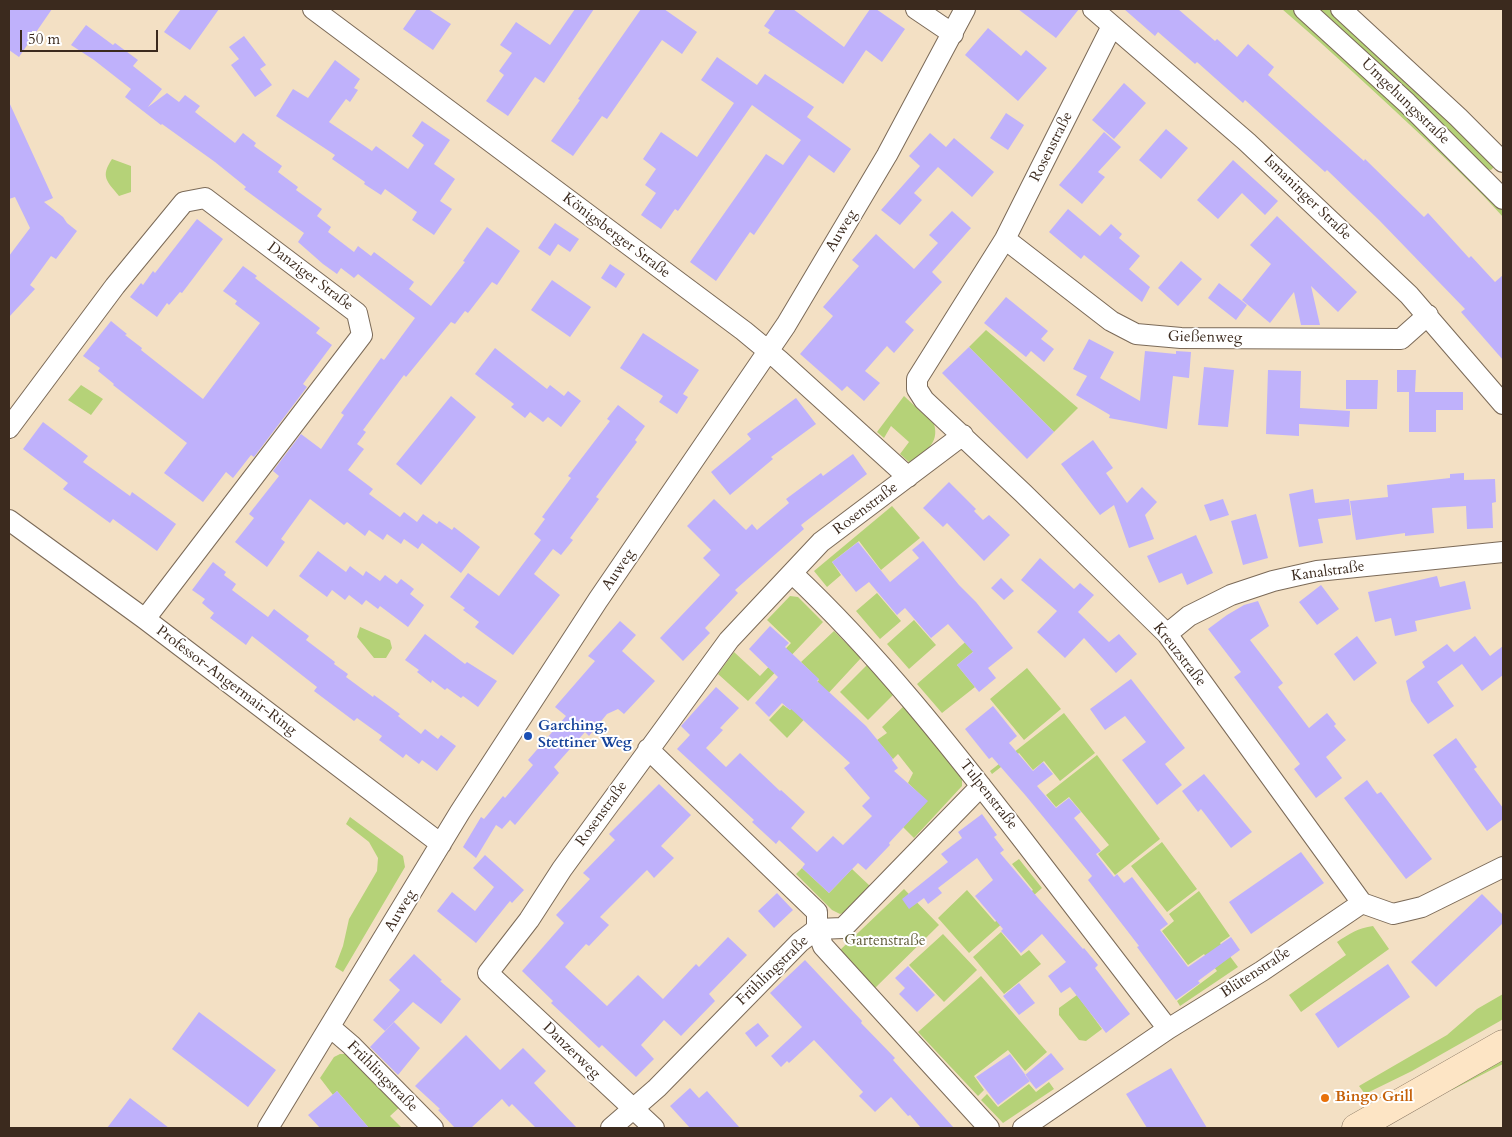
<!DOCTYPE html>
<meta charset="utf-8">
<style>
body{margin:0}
#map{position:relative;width:1512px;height:1137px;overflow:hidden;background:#f3e0c4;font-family:Cardo,serif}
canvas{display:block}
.frame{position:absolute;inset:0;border:10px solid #3b2a1e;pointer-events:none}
.scale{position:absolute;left:20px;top:30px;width:138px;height:22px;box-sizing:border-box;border:2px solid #3b2a1e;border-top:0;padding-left:6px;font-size:15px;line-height:18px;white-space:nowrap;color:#3b2a1e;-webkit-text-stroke:4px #fff;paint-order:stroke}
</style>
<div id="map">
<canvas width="1512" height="1137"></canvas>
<div class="frame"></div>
<div class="scale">50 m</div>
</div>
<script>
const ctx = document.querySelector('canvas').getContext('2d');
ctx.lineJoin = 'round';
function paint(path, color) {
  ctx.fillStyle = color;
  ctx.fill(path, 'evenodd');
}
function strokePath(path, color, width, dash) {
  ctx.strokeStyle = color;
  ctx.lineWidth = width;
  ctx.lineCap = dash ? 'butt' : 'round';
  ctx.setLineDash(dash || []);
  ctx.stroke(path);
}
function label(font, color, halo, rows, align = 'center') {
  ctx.font = font + ' Cardo,serif';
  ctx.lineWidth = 4;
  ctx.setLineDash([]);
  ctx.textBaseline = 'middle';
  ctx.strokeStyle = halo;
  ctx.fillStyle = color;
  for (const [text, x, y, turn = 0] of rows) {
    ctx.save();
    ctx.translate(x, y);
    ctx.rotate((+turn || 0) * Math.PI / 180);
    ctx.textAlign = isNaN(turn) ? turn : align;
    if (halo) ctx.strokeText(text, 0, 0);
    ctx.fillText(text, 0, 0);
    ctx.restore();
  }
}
paint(new Path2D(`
 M1282 9H1295L1503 206V217C1479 190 1452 165 1425 139 1378 95 1331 51 1282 9Z
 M1317 9H1330L1339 16 1494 164 1493 168 1491 170 1486 169Z
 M112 159 131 166V192L119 196C107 181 100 177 112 159Z
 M986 330 1078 408 1054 432 969 347Z
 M81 385 103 399 91 415 68 400Z
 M904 396 934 424C940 444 924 452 910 463L900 454 909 442 891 426 884 438 877 432Z
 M892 506 920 538 881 570 859 541 832 562 841 575 827 587 814 571Z
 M877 593 901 621 880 639 856 611Z
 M790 596 798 597 823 622 748 701 718 674 734 652 760 676 791 643 767 620Z
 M914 620 936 645 909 669 887 644Z
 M360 627 390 640 392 648 386 658H374L357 637Z
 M834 631 861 658 787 738 769 720 783 705 790 710 819 680 801 662Z
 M978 631 986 641 957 665 975 687 942 713 917 684Z
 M867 665 893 695 868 720 840 692Z
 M1027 668 1061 709 1024 740 990 699Z
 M904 706 962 777V786L914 838 903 827 927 801 908 783 913 773 898 754 893 759 877 740 887 733 882 727Z
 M1064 713 1095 753 1060 781 1044 761 1033 770 1019 753 992 774 990 771Z
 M1097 755 1160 839 1115 875 1098 854 1109 845 1069 797 1056 807 1046 795Z
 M350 817 403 856 405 867 343 972 335 967 343 946 349 919 377 871 378 858 369 842 346 824Z
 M1162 842 1197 889 1167 912 1131 866Z
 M1019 859 1042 888 969 953 938 918 967 890 995 922 1033 890 1012 864Z
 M802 868 829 893 852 869 870 886 843 913 840 914 832 910 796 874Z
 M904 889 939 925 875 988 839 951Z
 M1199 891 1230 936 1220 943 1238 967 1180 1006 1177 1001 1217 971 1204 954 1188 965 1162 931 1174 921 1169 914Z
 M1373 926 1389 949 1301 1012 1289 995 1346 955 1337 942C1349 934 1358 928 1373 926Z
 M1001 932 1021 956 1029 950 1041 964 1004 994 973 957Z
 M943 934 977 970 944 1002 909 965Z
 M981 976 1047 1052 1025 1071 1008 1050 974 1076 984 1090 978 1096 918 1032Z
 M1503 994V1019L1500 1021 1412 1071 1365 1094 1359 1086 1447 1035 1477 1009Z
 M1077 995 1102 1029 1086 1041 1079 1040 1059 1015V1008Z
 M340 1054H347L401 1106 390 1116 402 1128H369L337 1091 333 1095 320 1078 334 1057Z
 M1503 1055V1064L1452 1090 1447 1089Z
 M1049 1082 1054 1089 1003 1123 981 1100 987 1094 998 1107 1029 1084 1036 1092Z`), '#b5d278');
paint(new Path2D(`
 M9 9H52L19 57 9 50Z
 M181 9H219L190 50 164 32Z
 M417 9H428L451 24 433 50 403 29Z
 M575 9H594L544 83 535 77 508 116 486 101 504 75 499 71 512 53 500 45 516 22 550 45Z
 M641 9H664L697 32 682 54 662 40 607 119 602 116 573 156 551 141 580 100 578 99Z
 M776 9H793L844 47 870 9H876L905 29 882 62 866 50 843 84 768 33 770 30 764 26Z
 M1018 9H1079L1056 38Z
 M1124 9H1178L1215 41 1217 39 1237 57 1248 44 1274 67 1268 75 1364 161 1365 159 1424 217 1428 213 1469 258 1471 256 1495 282 1503 275V360L1461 312 1465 309 1379 220 1327 170 1325 172 1245 100 1243 103 1197 62 1195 64 1158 32 1155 36Z
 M86 25 113 45 115 43 138 60 133 66 162 89 148 107 167 93 179 102 185 95 200 106 195 112 235 143 243 133 256 143 254 146 282 166 278 172 298 187 296 190 322 209 317 216 331 227 328 232 354 252 358 246 371 256 374 252 414 282 409 289 431 306 465 262 463 261 487 227 520 251 497 285 492 282 468 313 465 311 455 324 451 322 406 377 404 375 363 430 366 432 357 444 364 449 348 470 373 489 369 494 400 517 404 512 417 522 423 514 437 524 439 521 452 530 454 527 480 547 461 573 422 543 418 549 404 539 401 544 387 534 383 540 369 530 365 536 347 522 344 525 310 499 281 539 285 542 267 567 235 542 254 518 249 514 279 476 273 471 301 434 321 449 344 415 341 413 381 358 384 360 415 318 358 274 354 278 341 268 337 274 323 264 298 242 304 233 244 189 246 187 215 162 162 124 161 125 125 97 131 89 94 60 71 45Z
 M988 28 1021 56 1026 50 1047 68 1018 101 965 55Z
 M244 36 266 65 260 69 272 85 255 97 231 65 239 59 229 47Z
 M717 57 757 85 765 74 814 107 807 117 851 149 834 173 809 155 754 235 750 232 716 281 690 262 766 154 783 165 801 140 752 105 678 211 675 209 661 229 641 215 656 193 645 185 656 169 643 159 661 132 697 157 734 103 701 80Z
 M335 60 360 79 354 88 358 90 350 102 346 99 329 122 372 151 376 146 408 169 424 145 412 136 422 121 450 140 434 164 455 179 440 201 452 209 434 235 412 220 417 212 385 189 381 195 364 184 365 182 332 159 335 155 276 116 293 89 308 98Z
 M1124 83 1146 103 1114 139 1092 120Z
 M9 102 53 198 44 202 63 217 67 223 77 231 56 259 51 256 30 285 35 289 9 317V256L30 228 15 197 9 199Z
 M1006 113 1024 125 1008 150 990 138Z
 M1166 129 1188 148 1161 179 1139 160Z
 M1104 132 1121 147 1098 172 1105 177 1082 204 1059 185Z
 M930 133 946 147 954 138 994 172 972 197 938 167 914 193 922 200 900 225 881 210 920 166 909 156Z
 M1233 160 1278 201 1265 215 1242 193 1218 219 1197 200Z
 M1068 209 1100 236 1111 224 1122 234 1119 238 1140 256 1129 269 1150 287 1142 302 1084 255 1081 259 1049 232Z
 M952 211 971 228 932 272 942 282 905 322 914 330 894 353 887 346 865 371 880 383 864 401 847 386 842 391 800 354 833 316 823 307 859 266 852 260 876 234 914 269 938 243 929 235Z
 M1277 216 1357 292 1338 312 1311 286 1320 325H1301L1294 292 1270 323 1242 300 1271 264 1250 245Z
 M197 219 223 239 182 293 180 292 169 305 167 303 157 317 130 297 141 283 143 285 153 271 155 273Z
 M555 223 579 239 570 252 558 244 550 256 538 248Z
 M1181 261 1202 279 1178 306 1158 288Z
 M610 264 625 274 616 288 601 278Z
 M243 266 257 276 255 278 320 328 316 333 332 345 303 384 307 387 254 457 251 455 233 478 226 472 203 502 164 473 187 443 113 385 114 384 98 371 100 368 83 356 111 321 127 334 125 335 142 348 141 350 203 399 260 323 235 304 237 301 223 291Z
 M552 280 591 307 570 337 531 310Z
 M1219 283 1247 305 1236 320 1208 298Z
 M1006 297 1048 331 1041 339 1054 349 1044 362 1031 351 1026 357 984 323Z
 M643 333 699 370 683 394 688 397 677 414 659 402 663 396 620 368Z
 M1089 339 1114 352 1100 378 1140 401 1145 351 1176 354V351L1191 352 1189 378 1173 376 1167 429 1109 418 1110 415 1076 395 1087 376 1073 369Z
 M969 347 1054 432 1027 459 942 373Z
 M495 348 547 389 550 385 564 396 568 391 581 401 561 427 548 417 543 422 530 412 525 418 511 407 514 404 475 374Z
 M1204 367 1234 370 1228 427 1198 425Z
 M1268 370 1301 371 1300 408 1350 411 1349 427 1299 424V436L1266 434Z
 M1397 370H1416L1415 392H1397Z
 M1346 380H1378L1377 409H1346Z
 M1409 392H1463V410H1436V432H1409Z
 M451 396 476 417 421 485 396 464Z
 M796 398 816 424 771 457 773 459 730 495 711 472 751 439 747 434Z
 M618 405 645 426 635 440 637 442 596 497 599 499 570 538 573 540 561 555 553 549 534 574 560 595 513 655 475 627 479 622 463 610 465 608 450 597 468 573 499 596 541 540 534 534 545 519 542 517 571 478 568 476 610 421 607 419Z
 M43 422 88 456 83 462 130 496 132 492 176 524 157 551 113 519 110 523 63 489 68 483 23 449Z
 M1093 440 1113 468 1106 473 1127 503 1142 487 1157 502 1145 515 1154 539 1129 548 1114 505 1100 515 1061 464Z
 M853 454 867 474 801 525 804 529 735 590 738 593 705 628 710 633 683 661 660 638 720 575 703 558 711 550 687 526 714 499 746 530 752 524 757 530 789 503 786 499 821 473 823 476Z
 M1464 473V480L1495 479 1496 502 1492 503 1493 528 1467 529 1466 506 1432 508 1434 533 1405 536V533L1356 540 1350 501 1388 497 1387 485 1450 478V474Z
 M949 482 976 509 974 511 983 520 989 515 1010 535 984 561 947 523 943 527 923 508Z
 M1313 489 1315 503 1349 499 1351 515 1318 519 1323 543 1299 547 1289 494Z
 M1223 499 1229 515 1210 521 1204 505Z
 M1256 514 1268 558 1243 565 1231 521Z
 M1196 535 1213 573 1187 585 1182 573 1159 583 1147 556Z
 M923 541 959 585 976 602 1013 648 988 668 996 678 979 692 957 665 973 652 948 624 931 638 905 608 897 615 869 582 856 592 832 562 858 542 890 582 919 558 912 550Z
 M318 551 346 572 350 566 363 576 366 571 380 581 385 575 397 584 401 579 414 589 410 594 424 605 408 627 380 606 378 609 366 600 362 605 349 595 345 600 332 590 327 597 299 576Z
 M1040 558 1074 589 1080 583 1094 595 1078 612 1109 642 1119 634 1137 654 1116 673 1084 638 1065 658 1037 632 1057 611 1021 580Z
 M213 562 226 572 224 575 236 584 232 590 268 617 274 609 297 627 309 636 306 640 335 662 334 664 348 674 346 677 373 697 374 695 400 714 398 716 421 734 425 729 438 739 441 735 456 746 437 771 422 760 419 764 406 754 403 758 379 740 382 736 357 718 354 721 314 691 317 687 252 636 246 645 210 618 214 613 202 603 205 599 192 590Z
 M1437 576 1440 587 1465 581 1471 609 1415 621 1417 631 1395 636 1391 618 1375 622 1368 592Z
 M1001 578 1014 591 1004 600 991 588Z
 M1321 585 1339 609 1317 625 1299 602Z
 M1258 601 1269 626 1250 640 1283 683 1278 687 1309 728 1327 713 1336 724 1334 726 1346 740 1326 757 1342 778 1316 798 1294 769 1300 764 1234 677 1241 672 1208 629 1227 615 1244 605Z
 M620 621 636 635 622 651 655 681 624 714 618 709 607 714 589 736 585 732 554 767 559 773 515 825 510 820 502 829 496 825 476 858 463 847 481 817 484 819 503 796 505 798 533 765 528 760 566 716 555 707 595 661 588 656Z
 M770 626 789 643 785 647 819 679 817 681 866 726 893 759 892 760 898 768 894 771 928 801 889 843 890 845 866 870 858 863 829 893 802 868 805 864 779 840 776 844 752 822 754 820 677 749 690 735 681 726 716 687 739 708 720 728 723 730 706 748 726 767 740 753 780 791 781 790 805 812 791 828 817 852 833 836 843 845 872 816 862 806 870 798 844 768 850 763 791 709 790 710 782 703 769 717 755 703 778 677 749 649Z
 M425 634 465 664 467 662 497 681 478 707 463 696 461 698 447 688 445 690 432 680 431 683 417 672 419 670 405 660Z
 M1357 636 1377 663 1354 681 1334 654Z
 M1475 636 1490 656 1503 646V675L1482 691 1462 664 1437 682 1454 706 1428 724 1411 701 1406 681 1425 667 1422 662 1447 644 1454 652Z
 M1131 679 1185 748 1165 764 1182 785 1157 805 1122 760 1146 742 1125 716 1105 730 1090 709Z
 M993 706 1017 736 1009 743 1033 771 1043 762 1053 774 1037 786 1056 808 1069 798 1081 812 1074 818 1101 851 1096 854 1114 877 1117 874 1124 883 1132 877 1168 924 1160 930 1188 967 1231 937 1240 950 1198 981 1200 983 1176 1000 1137 947 1139 946 1088 880 1092 876 1026 796 992 757 989 759 965 729Z
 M1456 738 1477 767 1474 769 1503 808V819L1487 831 1433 755Z
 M1204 774 1252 832 1231 848 1201 809 1198 812 1182 791Z
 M1367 780 1377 794 1381 792 1432 859 1406 879 1344 798Z
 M659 784 691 815 661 846 674 858 654 878 647 870 600 917 609 925 589 946 586 944 565 967 607 1006 638 975 663 999 696 964 699 967 728 937 747 955 709 994 715 1001 681 1036 664 1020 654 1031 641 1045 654 1059 636 1077 602 1045 599 1048 551 1003 553 1001 522 971 564 923 556 915 590 879 583 873 615 840 609 834Z
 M982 814 997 835 994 837 1004 850 1000 853 1038 898 1083 949 1084 948 1098 965 1095 968 1130 1014 1106 1033 1070 987 1061 993 1048 976 1066 962 1042 934 1021 953 1001 931 1003 929 975 896 993 880 977 858 938 888 942 893 928 904 924 898 909 909 902 899 948 862 941 854 962 838 958 832Z
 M1301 852 1324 883 1251 934 1229 902Z
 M485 855 524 890 512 903 510 901 476 943 437 911 452 892 475 911 494 887 473 868Z
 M777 893 793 910 774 928 758 911Z
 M1482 894 1503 915V923L1436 987 1411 962Z
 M414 954 442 980 440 981 461 999 441 1024 413 1002 385 1031 373 1020 400 990 389 980Z
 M805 960 862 1021 861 1023 895 1058 893 1060 954 1128H921L910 1115 908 1116 891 1097 875 1112 859 1096 863 1092 814 1040 789 1063 787 1061 781 1067 771 1056 802 1027 770 993Z
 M1388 964 1410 997 1338 1048 1315 1014Z
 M908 966 935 995 917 1012 899 994 905 988 895 978Z
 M1019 983 1035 1003 1019 1015 1003 996Z
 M199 1012 276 1070 248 1107 172 1049Z
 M394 1022 420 1048 398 1075 370 1047Z
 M758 1023 769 1036 756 1047 745 1033Z
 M466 1035 500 1070 523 1048 546 1071 534 1083 577 1128H536L512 1104 509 1107 502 1099 471 1128H455L438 1110 440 1109 415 1086Z
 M1051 1053 1064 1069 1036 1089 1025 1075Z
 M1010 1054 1030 1081 998 1105 976 1077Z
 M1171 1068 1207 1128H1147L1126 1094Z
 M690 1088 699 1098 707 1091 740 1128H690L670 1106Z
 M337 1091 369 1128H320L308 1115Z
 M130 1098 169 1128H107Z`), '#bfb1fb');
const street = new Path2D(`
 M313 9 744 331 779 360 908 477
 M916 9 953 34
 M1093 9 1247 142 1409 295 1503 404
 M1304 9 1407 103 1503 199
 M1341 9 1458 117 1503 162
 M1112 26 1005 239 917 379V389L924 400 1023 493 1167 634 1362 903
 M1005 239 1111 321 1136 334 1181 338 1401 339 1428 315
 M9 428 115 286 184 202 205 198 357 313 362 335 145 619
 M9 520 145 619 441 844
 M793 574C878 654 951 747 1023 840 1071 903 1120 966 1168 1029
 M1167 634 1189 616 1231 595 1273 581 1317 571 1503 552
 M648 749 817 912V929L823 946 989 1128
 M330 1027 351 1045 433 1128
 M268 1128 460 812 598 600 786 325 887 155 965 9
 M611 1128 657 1088 800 942 817 929 843 928 981 786
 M654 1128 488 973 529 920 562 869 729 640 821 542 963 435
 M1023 1128 1168 1029 1262 971 1362 903 1393 914 1422 907 1503 867`);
const secondary = new Path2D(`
 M1356 1128 1503 1044`);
strokePath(street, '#7b6a58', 22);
strokePath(secondary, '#7b6a58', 29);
strokePath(street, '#fff', 20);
strokePath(secondary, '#fde5c5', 28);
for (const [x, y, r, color] of [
 [528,736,5,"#1a4fb4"],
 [1325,1098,5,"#e8710a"]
]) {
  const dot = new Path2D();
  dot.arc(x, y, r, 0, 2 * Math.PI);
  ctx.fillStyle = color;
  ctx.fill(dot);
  strokePath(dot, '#fff', 2);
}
label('15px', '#3b2a1e', '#fff', [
 ["Umgehungsstraße",1405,102,44],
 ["Rosenstraße",1052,147,-63],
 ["Ismaninger Straße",1307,198,44],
 ["Auweg",842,231,-59],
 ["Königsberger Straße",616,236,37],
 ["Danziger Straße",310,277,37],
 ["Gießenweg",1205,338,1],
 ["Rosenstraße",866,509,-37],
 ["Auweg",619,570,-56],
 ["Kanalstraße",1328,572,-8],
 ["Kreuzstraße",1179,655,52],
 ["Professor-Angermair-Ring",226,681,37],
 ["Tulpenstraße",988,795,52],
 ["Rosenstraße",602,814,-54],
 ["Auweg",401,911,-59],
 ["Frühlingstraße",773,971,-44],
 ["Blütenstraße",1256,973,-33],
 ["Danzerweg",571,1051,44],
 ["Frühlingstraße",382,1077,45]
]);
label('bold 15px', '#164399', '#fff', [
 ["Garching,",538,727],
 ["Stettiner Weg",538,744]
], 'left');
label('15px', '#605c39', '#fff', [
 ["Gartenstraße",885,942]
]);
label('bold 15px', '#c56008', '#fff', [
 ["Bingo Grill",1335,1098]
], 'left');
</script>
